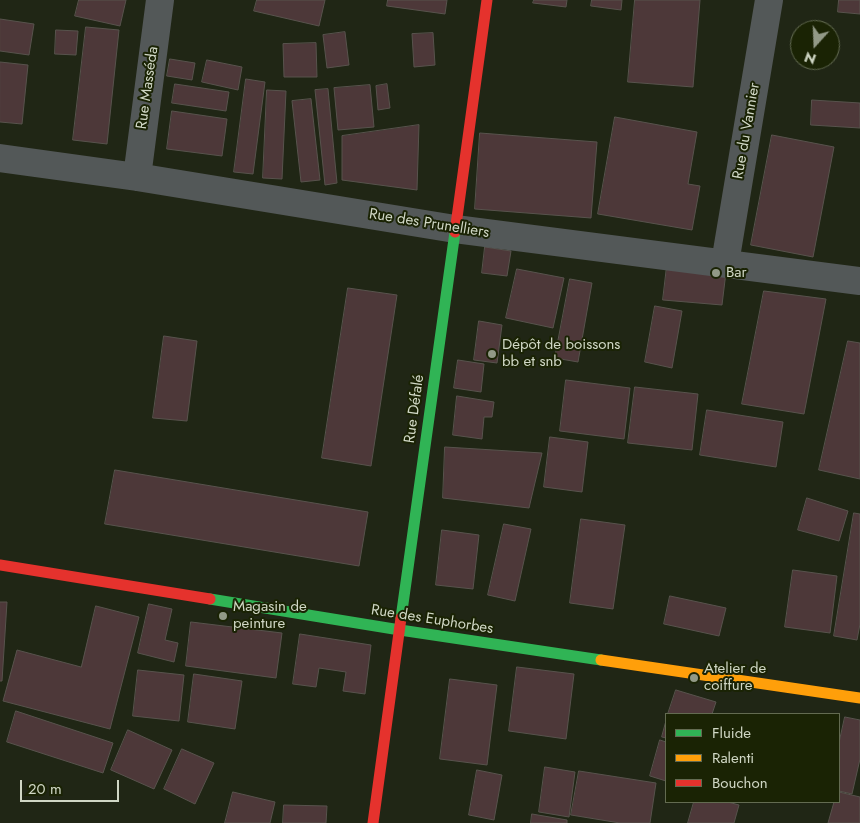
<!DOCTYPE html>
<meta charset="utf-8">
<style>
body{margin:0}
#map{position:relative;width:860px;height:823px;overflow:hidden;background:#202615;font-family:Jost,sans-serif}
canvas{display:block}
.legend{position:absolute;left:665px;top:713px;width:175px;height:90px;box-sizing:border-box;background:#1a2304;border:1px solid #636b51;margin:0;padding:6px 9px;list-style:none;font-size:15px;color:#d0d7c5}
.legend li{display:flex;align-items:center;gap:10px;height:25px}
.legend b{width:25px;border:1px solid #636b51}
.north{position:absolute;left:790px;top:20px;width:50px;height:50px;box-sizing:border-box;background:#1a2304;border:1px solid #636b51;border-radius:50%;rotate:200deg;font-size:14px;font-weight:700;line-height:20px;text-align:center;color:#d0d7c5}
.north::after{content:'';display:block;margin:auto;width:18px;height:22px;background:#929987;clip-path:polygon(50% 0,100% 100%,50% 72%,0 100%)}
.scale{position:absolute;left:20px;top:780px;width:99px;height:22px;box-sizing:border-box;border:2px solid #d0d7c5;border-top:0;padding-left:6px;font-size:15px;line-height:18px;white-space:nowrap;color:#d0d7c5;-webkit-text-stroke:4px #1a2304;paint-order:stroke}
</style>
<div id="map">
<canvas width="860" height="823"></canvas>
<ul class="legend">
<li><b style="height:6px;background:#30b455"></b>Fluide</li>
<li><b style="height:6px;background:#ff9f0a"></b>Ralenti</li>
<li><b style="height:6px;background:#e5322d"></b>Bouchon</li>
</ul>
<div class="north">N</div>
<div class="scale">20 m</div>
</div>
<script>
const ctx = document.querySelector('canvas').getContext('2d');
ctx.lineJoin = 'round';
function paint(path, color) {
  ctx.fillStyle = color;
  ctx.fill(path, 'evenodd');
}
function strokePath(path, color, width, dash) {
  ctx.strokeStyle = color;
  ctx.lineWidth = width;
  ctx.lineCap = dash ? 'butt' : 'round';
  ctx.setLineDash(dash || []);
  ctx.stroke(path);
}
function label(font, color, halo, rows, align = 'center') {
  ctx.font = font + ' Jost,sans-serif';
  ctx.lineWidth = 4;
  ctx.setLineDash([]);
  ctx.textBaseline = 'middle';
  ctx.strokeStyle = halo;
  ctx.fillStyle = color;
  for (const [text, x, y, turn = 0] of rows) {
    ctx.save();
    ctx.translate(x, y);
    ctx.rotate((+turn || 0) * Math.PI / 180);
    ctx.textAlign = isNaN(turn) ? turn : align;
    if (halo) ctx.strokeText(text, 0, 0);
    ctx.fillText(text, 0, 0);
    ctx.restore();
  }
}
const building = new Path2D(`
 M79 0H126L120 26 75 16Z
 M257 0H325L319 26 254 11Z
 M388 0H447L445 14 387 6Z
 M534 0H567L566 7 533 3Z
 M592 0H622L621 10 591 6Z
 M635 0H700L693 87 628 82Z
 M839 0H860V14L838 12Z
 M0 19 34 24 29 55 0 51Z
 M86 27 119 30 107 144 73 140Z
 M56 30 78 31 76 55 55 54Z
 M345 32 349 65 327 68 323 35Z
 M433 33 435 65 414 67 412 34Z
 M316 43 317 77H284L283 44Z
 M170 59 195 63 192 80 167 76Z
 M207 60 242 67 238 90 202 82Z
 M0 62 28 65 22 124 0 122Z
 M246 79 265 82 253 174 234 172Z
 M175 84 229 92 226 111 172 103Z
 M387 84 390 108 378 110 376 86Z
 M370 85 374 127 338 130 334 88Z
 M328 89 337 183 325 185 315 90Z
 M267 90 286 91 282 179 263 178Z
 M311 99 320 180 301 182 292 101Z
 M812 100 860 103V128L811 125Z
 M172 111 227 119 222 156 167 149Z
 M615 117 697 132 688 184 700 186 692 230 598 214Z
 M419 125 417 190 342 180V136Z
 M480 133 597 142 591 218 475 209Z
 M772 135 834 147 813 257 751 245Z
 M485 247 511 251 507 276 482 273Z
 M667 266 726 272 722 305 663 300Z
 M517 269 564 278 553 328 506 318Z
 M570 279 592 283 578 362 555 358Z
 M348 288 397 295 371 466 322 458Z
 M764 291 826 299 804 414 742 404Z
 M655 306 682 311 672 368 645 362Z
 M479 321 502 325 497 363 474 360Z
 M164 336 197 341 187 421 153 418Z
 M848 341 860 343V479L819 470Z
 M458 360 484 364 481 392 454 388Z
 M566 380 630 388 624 439 560 431Z
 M635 387 698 394 692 450 628 443Z
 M457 396 494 402 492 417H484L482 439 453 435Z
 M707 410 783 422 776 467 700 455Z
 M550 437 588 442 582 492 544 487Z
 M445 447 542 453 529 508 443 498Z
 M115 470 368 512 359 566 105 524Z
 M807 498 848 511 839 541 798 530Z
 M854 513 860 514V624L857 640 834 636Z
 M581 519 625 525 613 609 570 603Z
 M504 524 531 529 515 601 488 595Z
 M442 530 479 535 473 589 436 585Z
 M793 570 837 576 830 633 785 627Z
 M670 596 726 608 719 636 664 624Z
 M0 602H7L2 681H0Z
 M149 604 172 609 165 640 178 643 174 662 138 653Z
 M96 606 139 617 110 729 3 701 17 650 81 667Z
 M191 622 282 633 276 678 186 666Z
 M300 634 371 645 365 694 343 691 346 672 319 668 316 687 293 684Z
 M517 667 574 674 566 739 509 731Z
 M138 670 184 675 179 721 133 716Z
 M194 674 242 681 235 729 188 722Z
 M450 679 497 685 487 765 440 759Z
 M676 690 716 702 712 714H668Z
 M16 711 113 743 103 773 7 742Z
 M845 717 860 720V759L852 794 839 791V743Z
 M666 721V738L662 737Z
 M128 730 172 750 154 789 111 770Z
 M660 740 666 742V781L650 776Z
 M182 749 214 763 195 804 164 789Z
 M545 767 575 772 569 817 539 812Z
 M477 770 502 775 494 820 469 815Z
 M579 771 656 783 650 823H620L571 815Z
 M233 792 275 802 270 823H225Z
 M839 792 860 797V823H828L834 802H839Z
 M694 802H728L739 805 734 823H688Z
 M284 805 327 806 326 823H283Z
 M532 814 567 820V823H531Z`);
paint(building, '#4d3839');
strokePath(building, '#58534d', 1);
strokePath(new Path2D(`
 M0 158 137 177 455 229 860 281
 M137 177 160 0
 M725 263 769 0`), '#535858', 28);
strokePath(new Path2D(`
 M210 599 400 630 601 660
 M401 618 455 232`), '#30b455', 11);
strokePath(new Path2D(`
 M601 660 860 698`), '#ff9f0a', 11);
strokePath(new Path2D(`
 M455 232 487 0
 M0 565 210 599
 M373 823 401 618`), '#e5322d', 11);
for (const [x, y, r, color] of [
 [716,273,5,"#929987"],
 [492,354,5,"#929987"],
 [223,616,5,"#929987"],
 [694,678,5,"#929987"]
]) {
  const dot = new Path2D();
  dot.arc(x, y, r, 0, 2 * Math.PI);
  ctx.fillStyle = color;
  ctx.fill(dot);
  strokePath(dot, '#1a2304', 2);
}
label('15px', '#d0d7c5', '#1a2304', [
 ["Rue Masséda",148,88,-82],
 ["Rue du Vannier",747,131,-80],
 ["Rue des Prunelliers",429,224,9],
 ["Rue Défalé",415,409,-82],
 ["Rue des Euphorbes",432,620,9]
]);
label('15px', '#d0d7c5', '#1a2304', [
 ["Bar",726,273],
 ["Dépôt de boissons",502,345],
 ["bb et snb",502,362],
 ["Magasin de",233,607],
 ["peinture",233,624],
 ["Atelier de",704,669],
 ["coiffure",704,686]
], 'left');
</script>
